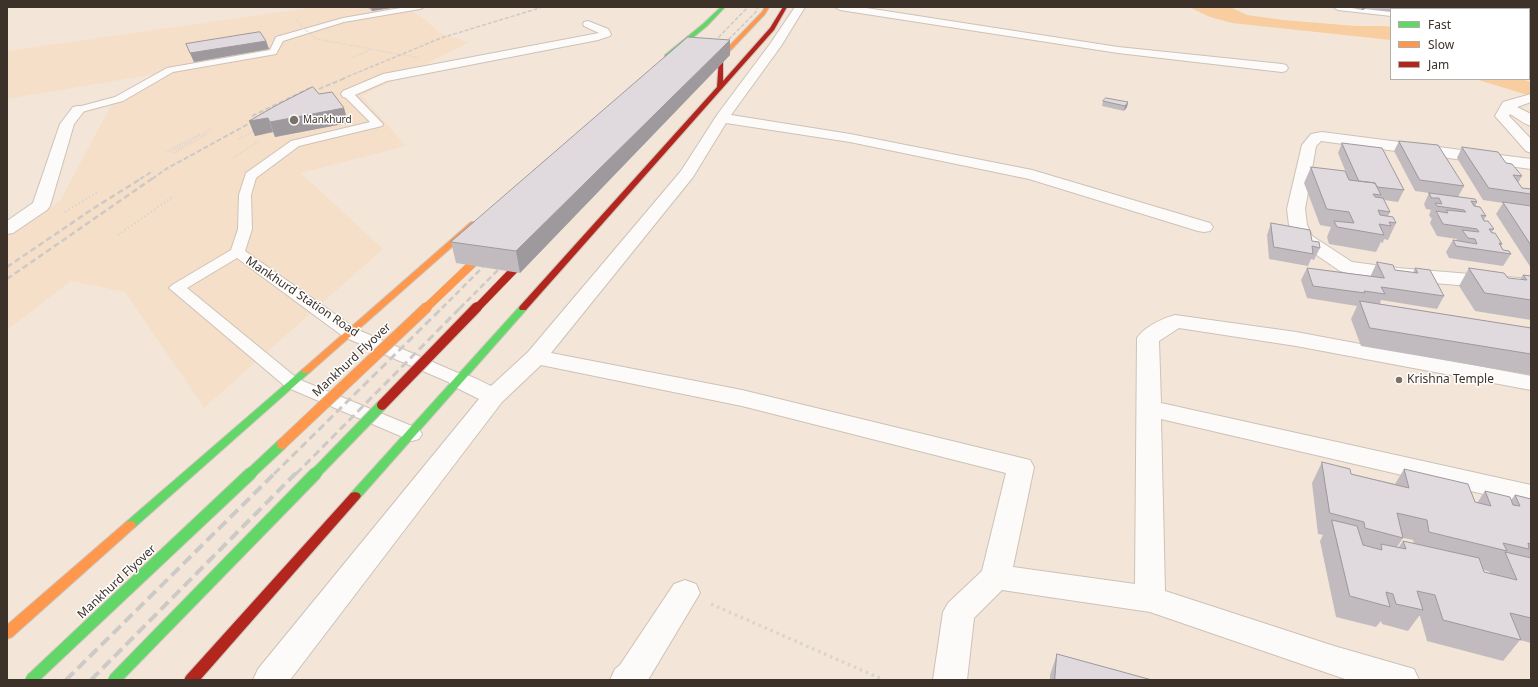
<!DOCTYPE html>
<style>
body{margin:0}
#map{position:relative;width:1538px;height:687px;overflow:hidden;background:#f3e6d8;font-family:"Noto Sans",sans-serif}
canvas{display:block}
.frame{position:absolute;inset:0;border:8px solid #3c3229;pointer-events:none}
.legend{position:absolute;left:1390px;top:8px;width:140px;height:72px;box-sizing:border-box;background:#fff;border:1px solid #b1ada9;margin:0;padding:5px 7px;list-style:none;font-size:12px;color:#3c3229}
.legend li{display:flex;align-items:center;gap:8px;height:20px}
.legend b{width:20px;border:1px solid #b1ada9}
</style>
<div id="map">
<canvas width="1538" height="687"></canvas>
<div class="frame"></div>
<ul class="legend">
<li><b style="height:5px;background:#63d668"></b>Fast</li>
<li><b style="height:5px;background:#ff974d"></b>Slow</li>
<li><b style="height:5px;background:#b3261e"></b>Jam</li>
</ul>
</div>
<script>
const ctx = document.querySelector('canvas').getContext('2d');
ctx.lineJoin = 'round';
function paint(path, color) {
  ctx.fillStyle = color;
  ctx.fill(path, 'evenodd');
}
function strokePath(path, color, width, dash) {
  ctx.strokeStyle = color;
  ctx.lineWidth = width;
  ctx.lineCap = dash ? 'butt' : 'round';
  ctx.setLineDash(dash || []);
  ctx.stroke(path);
}
function label(font, color, halo, rows, align = 'center') {
  ctx.font = font + ' "Noto Sans",sans-serif';
  ctx.lineWidth = 3;
  ctx.setLineDash([]);
  ctx.textBaseline = 'middle';
  ctx.strokeStyle = halo;
  ctx.fillStyle = color;
  for (const [text, x, y, turn = 0] of rows) {
    ctx.save();
    ctx.translate(x, y);
    ctx.rotate((+turn || 0) * Math.PI / 180);
    ctx.textAlign = isNaN(turn) ? turn : align;
    if (halo) ctx.strokeText(text, 0, 0);
    ctx.fillText(text, 0, 0);
    ctx.restore();
  }
}
paint(new Path2D(`
 M315 7H405L423 18 440 33 470 42 362 96 406 146 301 173 383 249 204 408 125 292 71 281 7 330V236L60 201 110 107 174 71 7 99V51Z`), '#f6dfc9');
paint(new Path2D(`
 M1189 7H1230L1247 15 1283 20 1356 26H1384L1391 27V40L1232 23 1210 17Z
 M1475 79H1521L1531 82V96Z`), '#f8cda0');
const lane = new Path2D(`
 M406 7H424L420 9 344 22 283 41 276 54 173 72 123 101 78 113 73 110 74 108 115 97 167 68 270 50 276 37 343 18Z
 M348 91 352 92 383 124 382 126 299 146 256 178 251 195 252 229 245 251 356 329 465 376 468 380 465 384 459 386 453 384 344 337 237 258 187 288 298 379 419 429 422 434 419 439 412 441 286 387 169 288 172 285 231 250 238 229 239 195 246 173 291 141 370 122 344 96 343 94 344 92Z`);
const street = new Path2D(`
 M795 7H805L781 46 731 115 850 134 1032 170 1210 223 1213 227 1210 231 1204 232 1198 231 1029 179 850 142 726 123 693 177 551 353 742 390 1030 460 1034 467 1013 567 1135 584 1137 338C1144 327 1163 318 1175 315L1296 332 1531 376V390L1296 346 1179 328 1159 341 1161 403 1531 485V505L1161 419 1165 591 1334 646 1414 669 1419 680H1348L1150 612 1002 590 974 618 967 680H933L943 612 948 603 982 571 1006 473 742 406 541 365 502 402 290 680H253L258 669 479 399 451 385 447 380 451 375C466 371 478 380 491 386L528 352 681 171 717 115 770 44Z
 M835 7H860L1118 47 1282 64 1286 65 1288 68 1286 71 1282 72 1118 53 840 10Z
 M1333 7H1365L1391 10V16L1338 10Z
 M1488 7H1499L1498 9H1487Z
 M1529 19H1531V26H1529Z
 M588 21 608 29 611 34 610 36 598 40 387 81 348 98 343 97 341 94 343 91 383 74 599 33 584 26 583 24 584 22Z
 M1529 56H1531V64H1529Z
 M1531 94V102L1517 107 1531 114V126C1524 124 1517 118 1510 114L1509 116 1531 139V153L1526 151 1495 116 1503 102Z
 M78 106 83 107 85 110 74 124 50 206 47 210 13 233 7 234V221L33 203 60 124 73 107Z
 M1322 132 1531 159V169L1321 141 1316 146 1305 209 1307 225 1312 236 1352 262 1397 268 1531 279V291L1397 280 1347 273 1340 271 1299 243 1289 225 1287 209 1302 145 1311 134Z
 M685 580 696 584 700 593 648 680H610L615 669 620 665 674 584Z`);
const fast = new Path2D(`
 M721 7H725L707 26 669 57H665V55L703 24Z
 M523 305 527 308 526 310 359 499 355 500 351 499 349 496 351 493 520 306Z
 M306 368 311 371 309 373 134 528 130 529 126 528 124 525 126 522 303 369Z`);
const slow = new Path2D(`
 M765 7H769L765 14 712 70H708V68L762 12Z
 M471 222H474L478 224 309 373H303L301 371 303 369Z
 M130 521 134 522 136 525 134 528 12 637 7 639V625L126 522Z`);
const jam = new Path2D(`
 M783 7H787L774 30 526 310H520L519 308 520 306 717 87 719 58 723 59V81L770 28Z
 M355 492 359 493 361 496 359 499 200 680H184L186 676 351 493Z`);
strokePath(lane, '#ccc2b7', 2);
strokePath(street, '#ccc2b7', 2);
strokePath(fast, '#ccc5be', 2);
strokePath(slow, '#ccc5be', 2);
strokePath(jam, '#ccc5be', 2);
strokePath(new Path2D(`
 M353 57 371 50
 M239 139 255 130
 M166 152 200 134
 M171 152 211 129
 M174 153 207 134
 M234 157 258 142`), '#d9d4d0', 1.5, [1, 1.5]);
strokePath(new Path2D(`
 M65 212 98 192
 M118 235 174 196`), '#d9d4d0', 2, [1.5, 2.5]);
strokePath(new Path2D(`
 M711 604 884 680`), '#d9d4d0', 3.5, [2.5, 4]);
paint(lane, '#fdfbf9');
paint(street, '#fdfbf9');
paint(fast, '#63d668');
paint(slow, '#ff974d');
paint(jam, '#b3261e');
strokePath(new Path2D(`
 M710 46 748 7
 M720 48 755 13 758 7
 M342 79 441 38 543 7`), '#cdc9c6', 1.5, [4, 2]);
strokePath(new Path2D(`
 M305 95 345 78
 M252 116 310 88
 M140 179 153 171
 M152 179 166 169 261 117`), '#cdc9c6', 2, [5, 2.5]);
strokePath(new Path2D(`
 M7 267 94 208 142 178
 M7 279 153 178
 M442 308 483 267
 M460 308 499 269`), '#cdc9c6', 2.5, [6, 3.5]);
strokePath(new Path2D(`
 M274 474 443 307
 M296 474 461 307`), '#cdc9c6', 3, [8, 4.5]);
strokePath(new Path2D(`
 M66 680 275 473
 M91 680 296 473`), '#cdc9c6', 4, [11, 5.5]);
const fastBridgeFar1 = new Path2D(`
 M250 474 282 444
 M315 474 382 405`);
const fastBridge = new Path2D(`
 M31 680 251 473
 M114 680 316 473`);
const slowBridgeFar1 = new Path2D(`
 M426 308 493 244`);
const slowBridge = new Path2D(`
 M282 444 427 307`);
const jamBridgeFar1 = new Path2D(`
 M477 308 533 250`);
const jamBridge = new Path2D(`
 M382 405 477 307`);
strokePath(fastBridgeFar1, '#ccc5be', 12, []);
strokePath(fastBridge, '#ccc5be', 14, []);
strokePath(slowBridgeFar1, '#ccc5be', 9, []);
strokePath(slowBridge, '#ccc5be', 12, []);
strokePath(jamBridgeFar1, '#ccc5be', 9, []);
strokePath(jamBridge, '#ccc5be', 12, []);
strokePath(new Path2D(`
 M297 20 303 28 317 39 419 58`), '#d9d4d0', 1.5, [1, 1.5]);
strokePath(fastBridgeFar1, '#63d668', 10);
strokePath(fastBridge, '#63d668', 12);
strokePath(slowBridgeFar1, '#ff974d', 8);
strokePath(slowBridge, '#ff974d', 10);
strokePath(jamBridgeFar1, '#b3261e', 8);
strokePath(jamBridge, '#b3261e', 10);
paint(new Path2D(`
 M367 7H391V8L372 11Z
 M1347 7H1400L1398 9H1391V12L1365 9 1362 10Z
 M1508 7H1531V22H1529V9H1507Z
 M730 40V55L520 273 456 263 451 242Z
 M266 41 269 49 194 62 186 44Z
 M319 94 344 108 348 123 275 137 273 132 255 136 249 121Z
 M1103 101 1128 102 1127 107 1124 111 1102 106Z
 M1399 141 1464 186 1458 197 1477 202 1475 207 1486 216 1484 220 1494 229 1492 232 1502 244 1501 246 1503 250 1511 254 1503 266 1449 258 1446 252 1453 240 1456 241 1457 239 1437 236 1430 223 1432 218H1431L1429 215 1431 210 1426 209 1424 204 1429 193 1415 191 1394 151Z
 M1342 143 1404 190 1398 202 1384 200 1390 212 1388 216 1396 223 1388 240 1384 239 1383 243 1381 242 1376 252 1329 244 1327 237 1331 227 1320 225 1304 183 1311 167 1347 175 1338 153Z
 M1462 147 1506 163 1522 176 1518 183 1522 188 1531 189V202L1529 206H1531V268L1496 214 1503 203 1483 200 1457 158Z
 M1271 223 1312 241 1320 248 1314 260 1311 259 1308 266 1269 259 1267 235Z
 M1377 262 1395 270 1413 273 1415 268 1444 296 1437 309 1381 300 1380 304 1531 328V375L1361 346 1351 319 1357 306 1307 298 1301 280 1307 268 1371 276V275Z
 M1469 268 1508 278 1520 280 1523 275 1531 276V320L1475 311 1459 286Z
 M1322 462 1351 474 1395 484 1404 469 1477 503 1485 491 1511 500 1515 495 1531 499V643L1520 640 1503 661 1427 641 1420 616H1419L1408 631 1382 624 1381 621 1376 627 1336 617 1320 541 1323 535 1318 534 1312 483ZM1403 538 1413 540 1414 543 1403 541 1398 548 1397 547ZM1484 570 1490 572 1489 573 1484 572Z
 M1057 654 1152 680H1050V675Z`), '#c1bbc0');
paint(new Path2D(`
 M371 7H391V8L372 11Z
 M1362 7H1366L1365 9 1362 10Z
 M1396 7H1400L1398 9H1395Z
 M730 40V55L520 273 516 251Z
 M266 41 269 49 194 62 190 53Z
 M1128 102 1127 107 1124 111 1125 106Z
 M344 108 348 123 275 137 270 122Z
 M268 118 273 132 255 136 249 121Z`), '#9d999c');
const building = new Path2D(`
 M260 32 266 41 190 53 186 44Z
 M688 37 730 40 516 251 451 242Z
 M313 87 319 94 332 92 344 108 270 122 268 118 249 121 277 105Z
 M1106 98 1128 102 1125 106 1103 101Z
 M1399 141 1438 145 1464 186 1420 180Z
 M1342 143 1382 148 1404 190 1377 187 1375 183 1359 181Z
 M1462 147 1498 152 1506 163 1512 164 1522 176 1513 175 1522 188 1531 189V194L1489 188Z
 M1311 167 1345 171 1349 180 1375 183 1381 195 1373 194 1375 197 1383 198 1390 212 1378 210 1380 215 1393 217 1396 223 1389 222 1391 226 1379 224 1384 235 1337 227 1334 221 1354 223 1349 212 1327 209Z
 M1429 193 1475 199 1477 202 1471 201 1474 206 1480 207 1486 216 1481 215 1484 221H1488L1494 229H1489L1492 233H1495L1502 244 1499 243 1503 250 1509 251 1511 254 1456 246 1453 240 1477 244 1475 239 1468 238 1462 230 1479 232 1477 229 1443 224 1436 211 1448 213 1446 210 1466 212 1464 210 1437 206 1435 203 1442 204 1439 198H1432Z
 M1503 202 1531 206V245Z
 M1271 223 1310 230 1312 241 1319 242 1320 248 1312 246 1313 254 1274 247Z
 M1377 262 1393 265 1395 270 1418 273 1415 268 1430 270 1444 296 1381 287 1385 294 1364 291 1365 293 1313 286 1307 268 1384 278Z
 M1469 268 1504 273 1508 278 1527 280 1523 275 1531 276V300L1485 293Z
 M1360 301 1531 328V354L1370 328Z
 M1322 462 1350 469 1351 474 1409 488 1404 469 1468 484 1475 502 1491 506 1485 491 1510 497 1513 505 1520 506 1515 495 1531 499V544L1528 543 1529 549 1503 543 1507 551 1429 532 1427 520 1397 513 1403 538 1365 528 1364 522 1330 513Z
 M1332 520 1357 526 1363 545 1382 550 1381 544 1406 549 1403 541 1479 558 1484 572 1517 580 1505 552 1531 558V618L1510 613 1521 640 1443 620 1435 595 1417 591 1423 610 1396 604 1393 594 1386 592 1390 607 1350 596Z
 M1057 654 1152 680H1055Z`);
paint(building, '#e0dadf');
strokePath(building, '#9d999c', 1);
for (const [x, y, r, color] of [
 [294,120,5,"#7c7166"],
 [1399,380,4,"#7c7166"]
]) {
  const dot = new Path2D();
  dot.arc(x, y, r, 0, 2 * Math.PI);
  ctx.fillStyle = color;
  ctx.fill(dot);
  strokePath(dot, '#fff', 1.5);
}
label('10px', '#3c3229', '#fff', [
 ["Mankhurd",303,120]
], 'left');
label('12px', '#3c3229', '#fff', [
 ["Mankhurd Station Road",302,297,34],
 ["Mankhurd Flyover",352,360,-43],
 ["Mankhurd Flyover",117,582,-43]
]);
label('12px', '#3c3229', '#fff', [
 ["Krishna Temple",1407,380]
], 'left');
</script>
